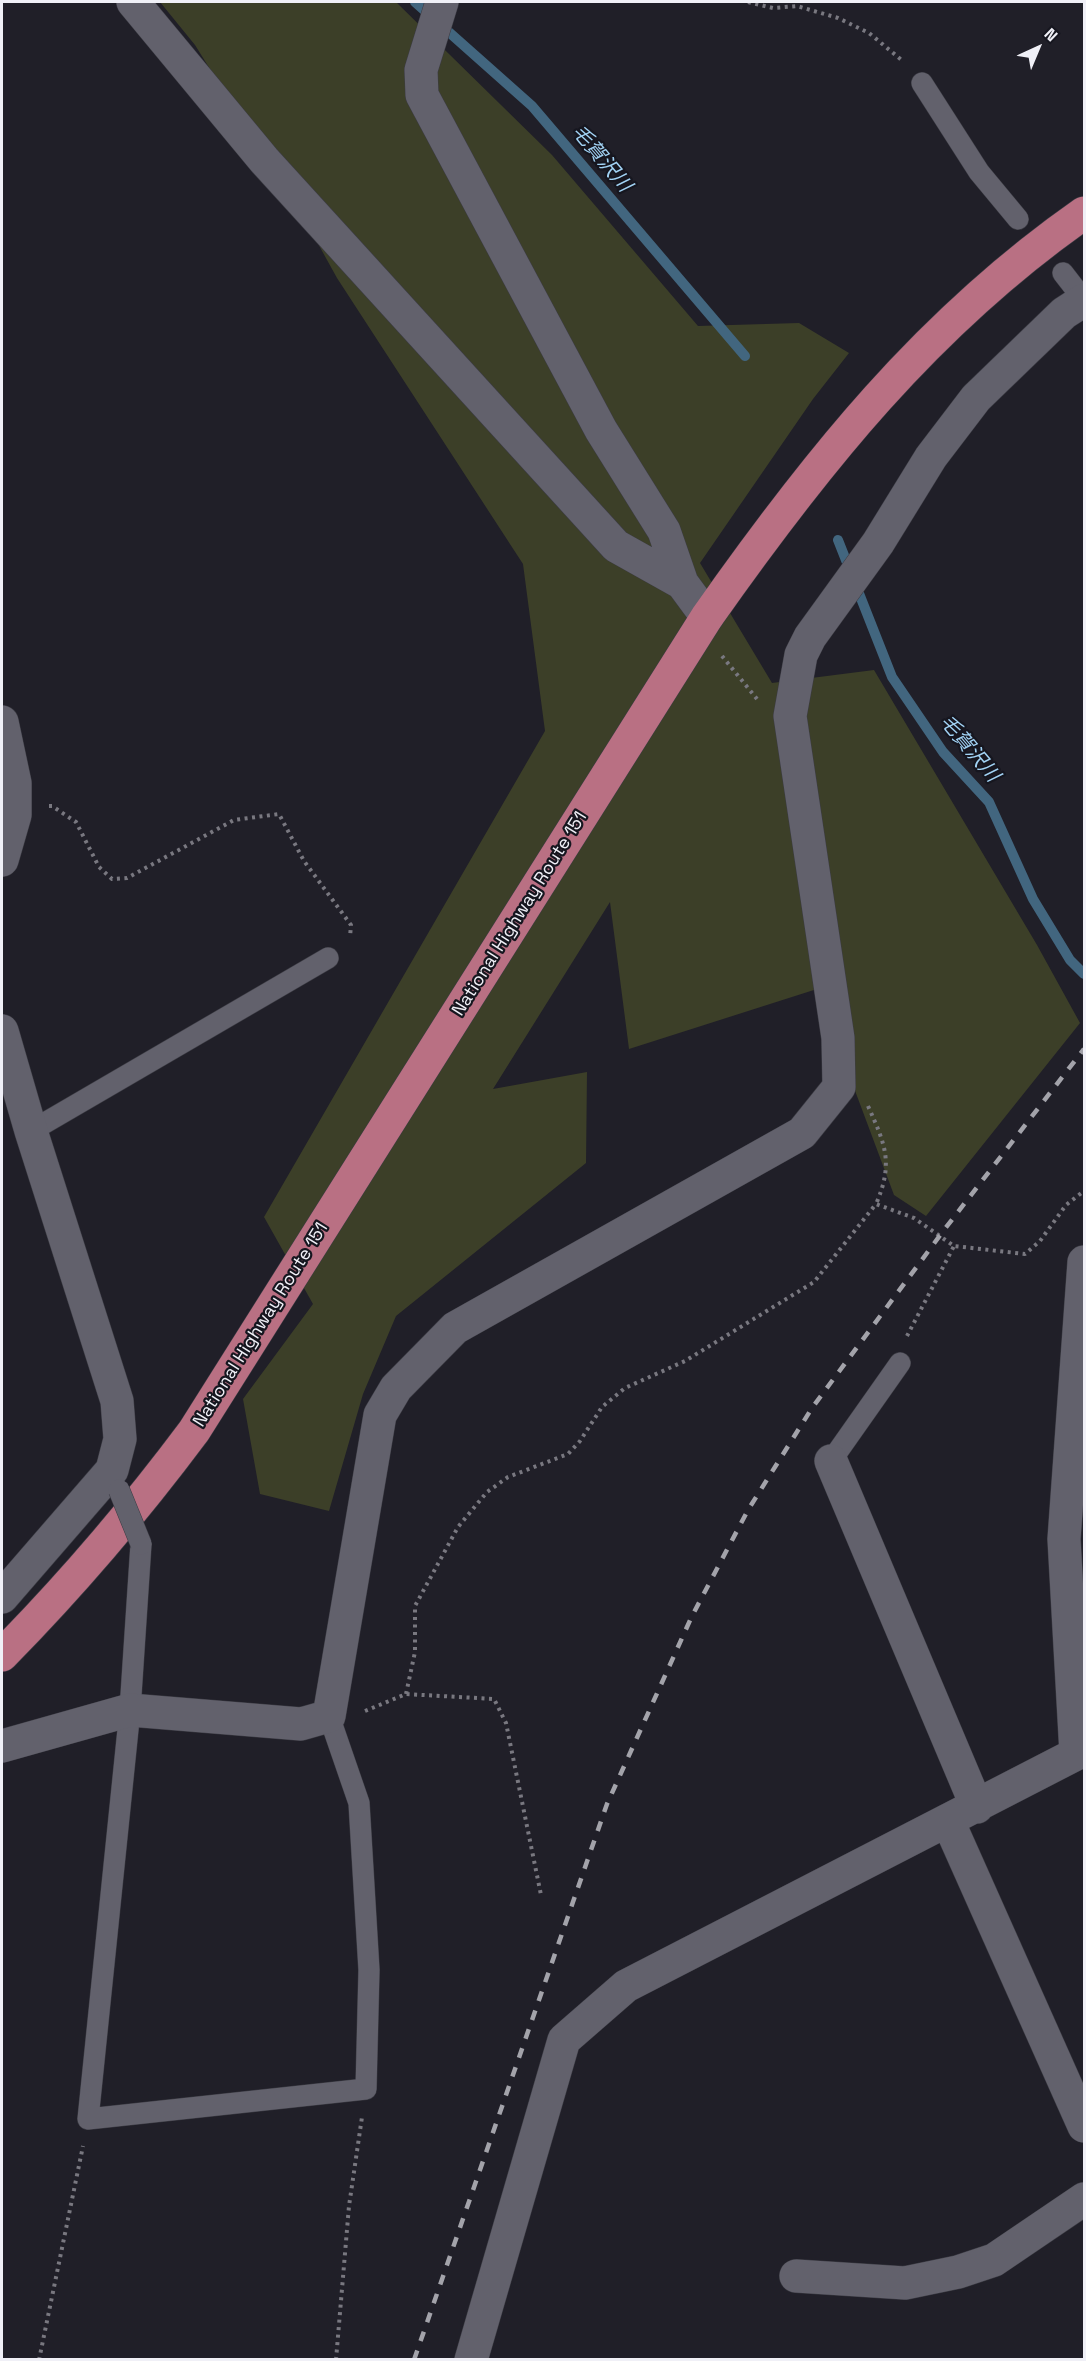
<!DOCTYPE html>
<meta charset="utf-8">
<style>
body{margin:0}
#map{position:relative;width:1086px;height:2361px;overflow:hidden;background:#201f28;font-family:"Space Grotesk",sans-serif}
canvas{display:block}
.frame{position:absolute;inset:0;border:3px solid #f0f0f7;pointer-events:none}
.north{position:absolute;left:1008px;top:18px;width:60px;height:60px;-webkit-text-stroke:4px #16161f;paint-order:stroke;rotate:44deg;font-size:16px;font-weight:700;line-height:24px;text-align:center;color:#f0f0f7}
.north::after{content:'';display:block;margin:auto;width:21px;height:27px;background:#f0f0f7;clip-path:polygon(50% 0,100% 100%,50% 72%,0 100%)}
</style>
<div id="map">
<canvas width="1086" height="2361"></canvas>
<div class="frame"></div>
<div class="north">N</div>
</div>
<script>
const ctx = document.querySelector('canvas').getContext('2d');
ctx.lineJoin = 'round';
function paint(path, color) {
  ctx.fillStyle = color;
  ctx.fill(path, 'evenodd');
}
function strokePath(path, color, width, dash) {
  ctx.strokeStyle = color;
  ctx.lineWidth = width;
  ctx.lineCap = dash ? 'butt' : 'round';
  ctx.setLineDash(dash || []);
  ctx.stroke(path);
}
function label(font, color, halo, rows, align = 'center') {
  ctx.font = font + ' "Space Grotesk","Noto Sans JP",sans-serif';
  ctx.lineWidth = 4.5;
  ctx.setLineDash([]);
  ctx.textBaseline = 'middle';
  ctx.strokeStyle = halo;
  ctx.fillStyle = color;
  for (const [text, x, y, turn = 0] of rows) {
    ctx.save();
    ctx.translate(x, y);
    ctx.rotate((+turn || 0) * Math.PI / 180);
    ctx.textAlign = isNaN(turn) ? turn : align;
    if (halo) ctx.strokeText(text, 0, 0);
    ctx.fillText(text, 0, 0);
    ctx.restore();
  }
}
paint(new Path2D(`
 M160 2H396L552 155 698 326 799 323 849 353 813 399 700 563 772 683 874 670 1037 945 1080 1023 926 1216 894 1195 817 989 629 1049 610 902 493 1089 587 1072 586 1163 396 1316 363 1394 329 1511 260 1494 243 1399 313 1304 264 1217 545 731 523 564 337 278 311 231 195 45Z`), '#3c3f28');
strokePath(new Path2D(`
 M415 2 532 106 745 356
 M838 540 892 677 943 752 989 802 1033 899 1070 960 1084 974`), '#42667f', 10);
const lane = new Path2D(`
 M922 83 979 172 1018 219
 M1063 273 1084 300
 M31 1131 328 958
 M831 1461 900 1363
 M141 1544 130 1710 88 2119 366 2089 369 1970 359 1803 329 1716`);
const street = new Path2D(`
 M133 2 264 160 616 546 682 583
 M442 2 421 70 422 95 601 430 664 531 682 583 707 617
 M2 722 15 783V815L2 860
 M2 1031 31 1131 117 1401 120 1439 112 1470 2 1597
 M831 1461 977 1807
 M2 1746 130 1710 301 1724 329 1716 380 1415 396 1388 455 1328 802 1133 839 1087 838 1038 790 716 801 655 810 637 878 543 931 457 976 398 1064 313 1084 300
 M948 1821 1084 2126
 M796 2276 905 2283 958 2272 994 2260 1084 2199
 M471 2360 564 2040 626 1986 1076 1754 1064 1539 1084 1262`);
const highway = new Path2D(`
 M2 1655C71 1585 135 1510 194 1431L707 617C816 462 928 322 1084 213`);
strokePath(lane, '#3c3c44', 22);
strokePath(street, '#3c3c44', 34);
strokePath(highway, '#3c3c44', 34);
strokePath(new Path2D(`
 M748 2 773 8 797 6 838 18 869 33 904 62
 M722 656 757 699
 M49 806H52L76 822 99 867 112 879 127 878 234 820 279 814 304 861 351 925 350 937
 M868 1106C885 1144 894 1163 876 1204
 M907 1336 954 1246
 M406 1694 415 1652V1606L458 1527 487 1492 508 1477 568 1454 580 1441 602 1407 625 1388 685 1361 814 1282 876 1204 914 1218 954 1246 1025 1254 1040 1241 1066 1205 1084 1191
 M365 1711 406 1694 494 1699 506 1723 541 1895
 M39 2360 83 2146
 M336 2360 349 2206 362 2117`), '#797880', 4, [3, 4.5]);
strokePath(lane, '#62616c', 21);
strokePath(street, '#62616c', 33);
strokePath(highway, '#b97083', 33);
strokePath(new Path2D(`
 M414 2360 607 1804 692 1616 748 1510 812 1408 944 1230 1084 1049`), '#a3a3aa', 4.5, [10, 10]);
const laneBridge = new Path2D(`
 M119 1490 141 1544`);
strokePath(laneBridge, '#3c3c44', 22, []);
strokePath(laneBridge, '#62616c', 21);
label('18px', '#f0f0f7', '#16161f', [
 ["National Highway Route 151",520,914,-58],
 ["National Highway Route 151",261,1325,-58]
]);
label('italic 20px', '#a2d3f5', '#16161f', [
 ["毛賀沢川",601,159,50],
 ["毛賀沢川",969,749,50]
]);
</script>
